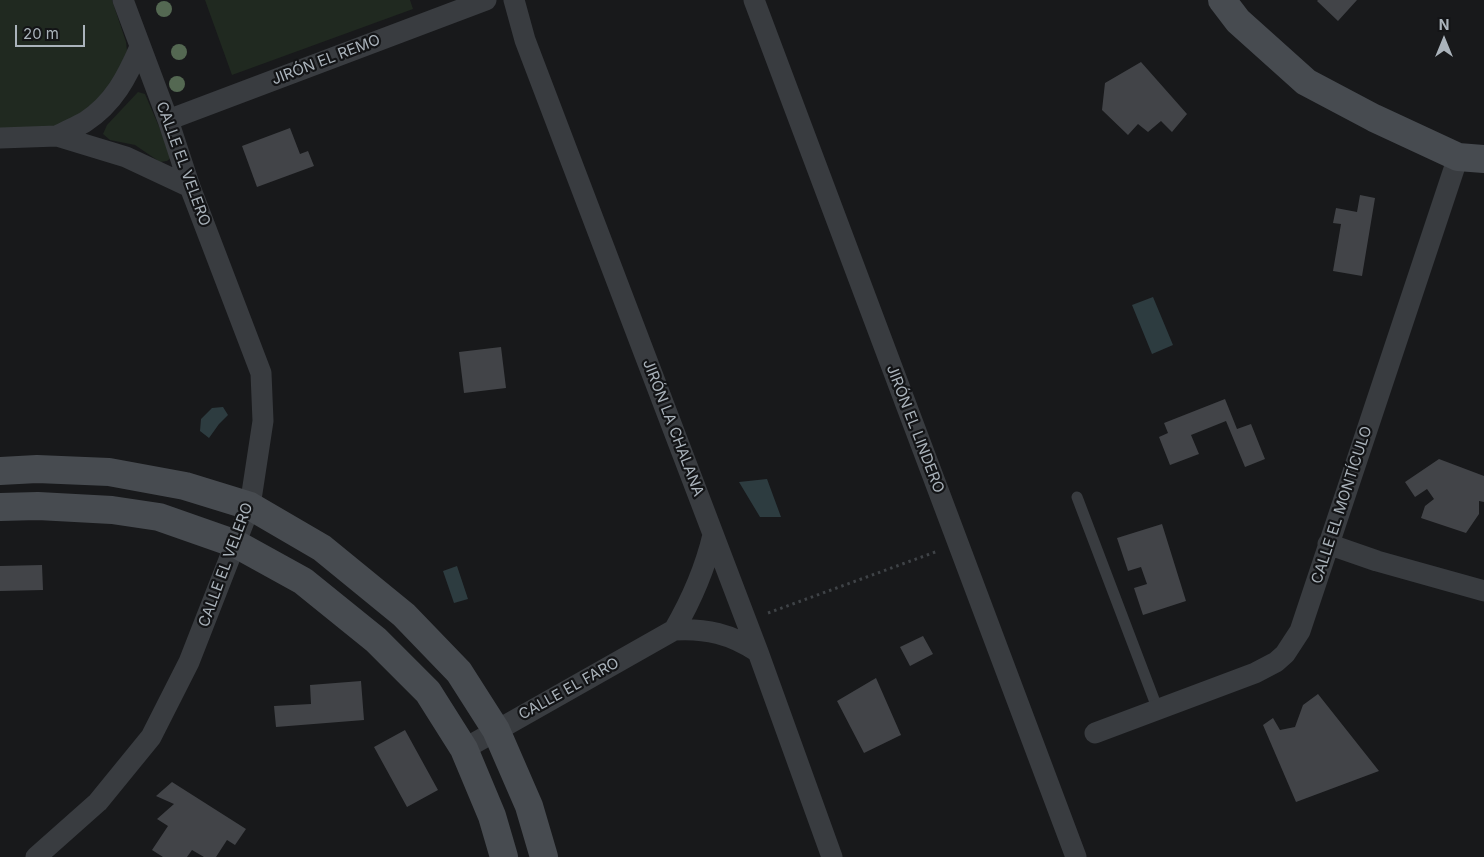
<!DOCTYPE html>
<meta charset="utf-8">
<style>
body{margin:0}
#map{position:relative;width:1484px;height:857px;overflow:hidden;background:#18191b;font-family:Inter,sans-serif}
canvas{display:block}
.north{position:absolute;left:1419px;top:15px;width:50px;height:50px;-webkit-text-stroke:4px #131416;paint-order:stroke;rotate:0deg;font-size:14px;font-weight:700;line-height:20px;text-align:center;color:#aab3bb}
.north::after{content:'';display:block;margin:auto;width:18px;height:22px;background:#aab3bb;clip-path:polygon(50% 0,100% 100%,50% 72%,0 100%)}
.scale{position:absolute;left:15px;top:25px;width:70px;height:22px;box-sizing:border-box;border:2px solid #aab3bb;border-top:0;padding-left:6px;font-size:15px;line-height:18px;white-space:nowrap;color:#aab3bb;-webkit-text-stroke:4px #131416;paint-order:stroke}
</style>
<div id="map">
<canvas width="1484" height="857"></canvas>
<div class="north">N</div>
<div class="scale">20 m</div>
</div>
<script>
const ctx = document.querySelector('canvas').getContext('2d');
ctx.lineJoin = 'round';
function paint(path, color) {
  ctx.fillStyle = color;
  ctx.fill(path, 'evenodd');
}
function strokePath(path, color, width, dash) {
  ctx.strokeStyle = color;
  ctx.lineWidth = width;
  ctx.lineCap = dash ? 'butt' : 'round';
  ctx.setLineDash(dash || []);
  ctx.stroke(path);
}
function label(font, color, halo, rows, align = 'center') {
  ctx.font = font + ' Inter,sans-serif';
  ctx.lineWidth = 4.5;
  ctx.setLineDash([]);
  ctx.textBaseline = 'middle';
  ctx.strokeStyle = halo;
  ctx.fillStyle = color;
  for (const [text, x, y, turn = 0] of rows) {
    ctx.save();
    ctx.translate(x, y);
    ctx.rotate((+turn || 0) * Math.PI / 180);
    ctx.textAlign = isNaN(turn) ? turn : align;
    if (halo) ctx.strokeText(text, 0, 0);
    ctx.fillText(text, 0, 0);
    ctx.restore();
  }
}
paint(new Path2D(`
 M0 0H112L126 42 127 51 106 100 54 129 0 131Z
 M205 0H410L413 9 232 75Z
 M138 92 145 94 172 157 167 161 160 162 135 145 110 140 103 134 107 125Z`), '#202920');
paint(new Path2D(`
 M1153 297 1173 345 1152 354 1132 305Z
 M223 407 228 415 219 424 209 438 200 431 201 419 212 408Z
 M767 479 781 517H760L739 482Z
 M457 566 468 599 454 603 443 571Z`), '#2d3c40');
paint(new Path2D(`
 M1318 0H1357L1338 21 1317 1Z
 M1141 62 1187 114 1172 132 1161 121 1148 132 1138 124 1128 135 1102 110 1105 83Z
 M290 128 300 154 308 151 314 166 257 187 242 146Z
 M1360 195 1375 198 1362 276 1333 271 1341 224 1333 223 1336 208 1357 212Z
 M501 347 506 388 464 393 459 352Z
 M1225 399 1237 429 1251 424 1265 459 1245 467 1226 421 1191 435 1199 454 1170 465 1159 437 1168 433 1164 423Z
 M1439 459 1484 476V502L1479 501V514L1466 533 1421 518 1425 506 1434 499 1427 489 1415 497 1405 482Z
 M1162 524 1186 601 1143 615 1134 588 1147 584 1141 567 1128 571 1117 538Z
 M42 565 43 590 0 591V566Z
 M923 636 933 654 910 666 900 647Z
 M876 678 901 735 864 753 837 701Z
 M361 681 364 720 276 727 274 706 311 704 310 685Z
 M1318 694 1379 771 1296 802 1263 725 1273 718 1280 730 1295 727 1303 705Z
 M405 730 438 790 407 807 374 747Z
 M172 782 246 829 235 845 227 840 216 857H204L192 850 187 857H163L152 850 168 826 157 819 174 804 156 796Z`), '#424448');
strokePath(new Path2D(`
 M768 613 938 551`), '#3f4347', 3, [2.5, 4]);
strokePath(new Path2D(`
 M1077 497 1158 710`), '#393c40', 11);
strokePath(new Path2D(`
 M514 0 525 40 758 652 832 857
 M754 0 1076 857
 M168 120 486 0
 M57 136C66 131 76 127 85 122 114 103 127 77 140 47
 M0 138 57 136 126 157 190 187
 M1328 544 1377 561 1484 591
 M674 630C692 599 705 569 713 535
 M1095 733 1255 673 1276 662 1285 654 1300 631 1458 157
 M464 749 674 630C706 628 731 634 758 652
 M36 857 98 802 151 737 189 662 250 506 263 421 261 373 190 187 168 120 123 0`), '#393c40', 21);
strokePath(new Path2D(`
 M1222 0 1238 21 1306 82 1374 118 1458 157 1484 159
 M0 471 37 469 109 472 185 486 250 506 322 548 404 615 459 672 496 730 529 806 544 857
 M0 507 38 506 112 510 159 517 236 544 303 581 376 640 428 692 464 749 492 816 504 857`), '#474b50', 28);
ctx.fillStyle = '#546852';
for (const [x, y] of [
 [164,9],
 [179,52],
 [177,84]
]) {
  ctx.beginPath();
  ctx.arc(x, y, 8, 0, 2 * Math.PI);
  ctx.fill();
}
label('15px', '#aab3bb', '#131416', [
 ["JIRÓN EL REMO",326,60,-21],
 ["CALLE EL VELERO",183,164,70],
 ["JIRÓN LA CHALANA",673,428,69],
 ["JIRÓN EL LINDERO",915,429,69],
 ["CALLE EL MONTÍCULO",1342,505,-72],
 ["CALLE EL VELERO",226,565,-70],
 ["CALLE EL FARO",569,689,-29]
]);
</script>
